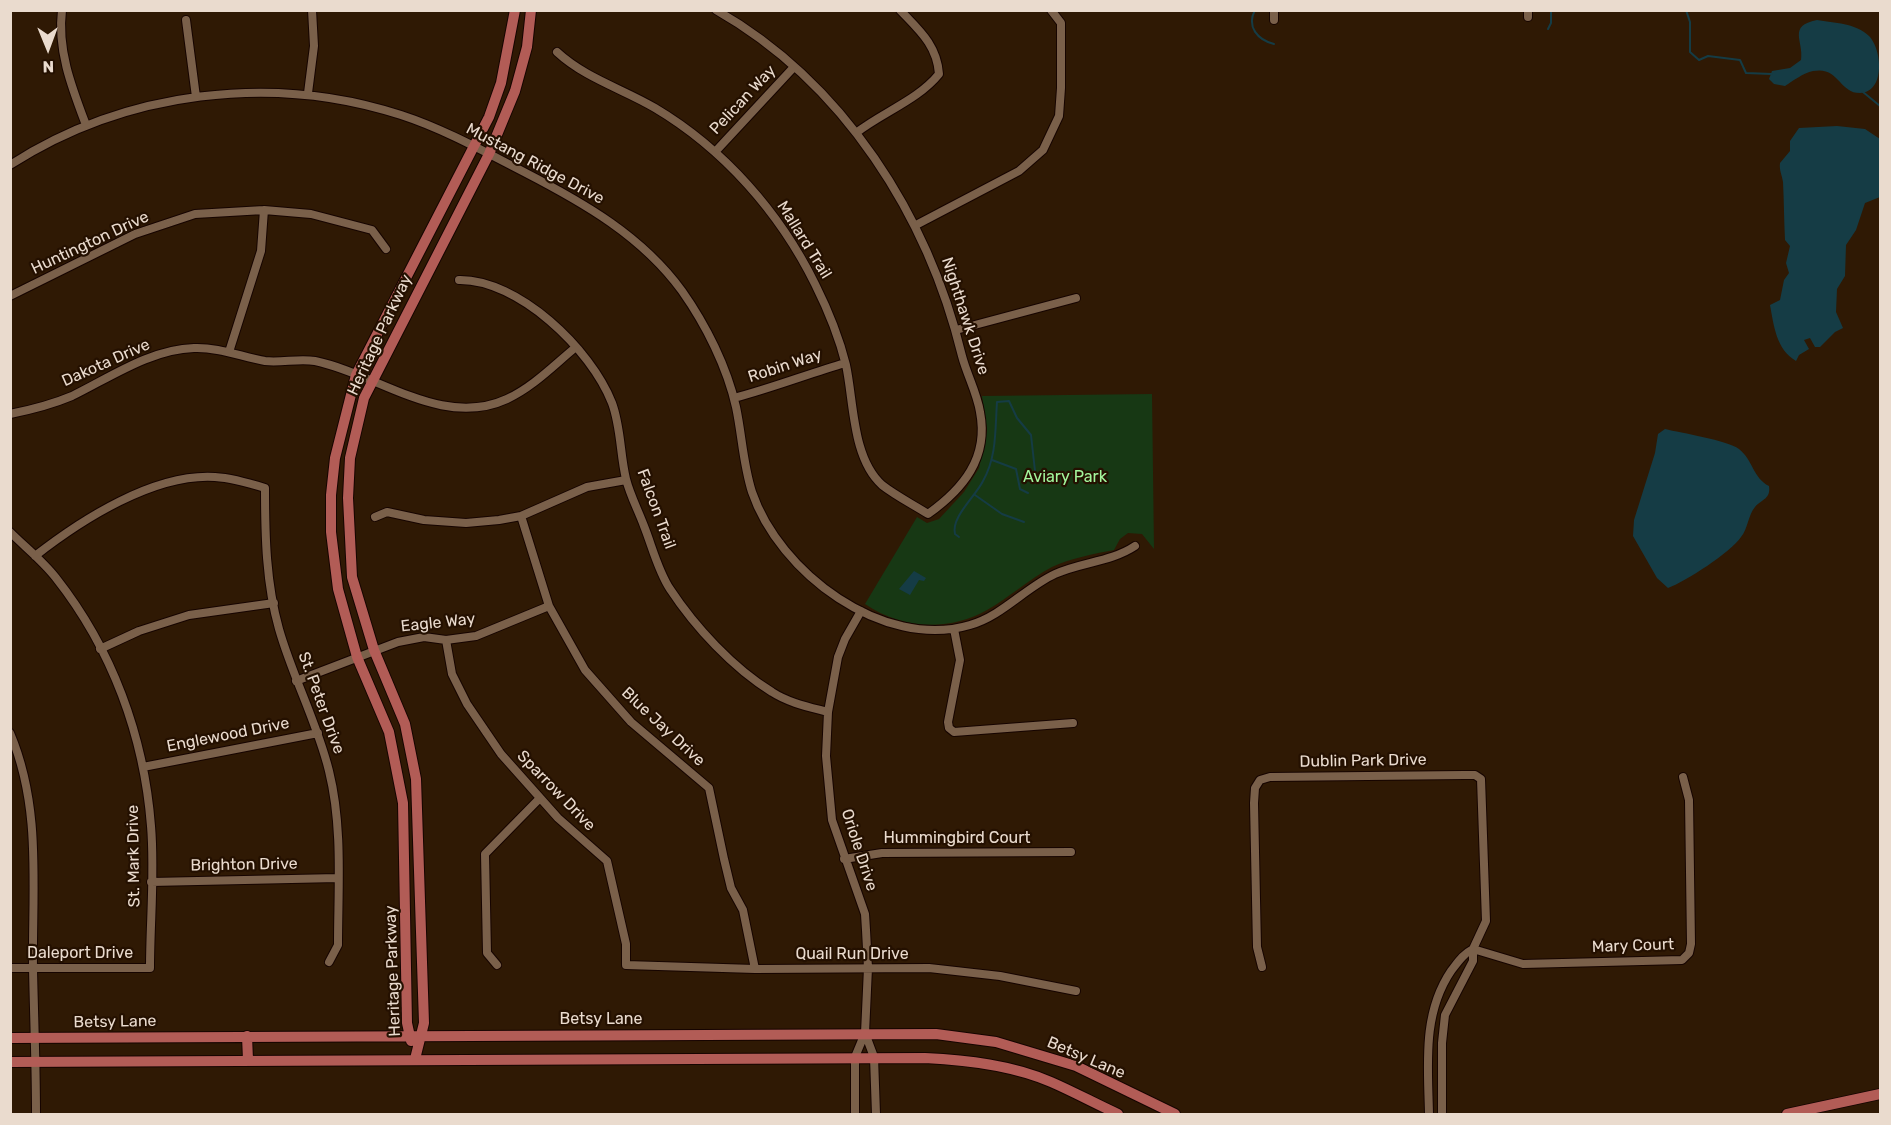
<!DOCTYPE html>
<style>
body{margin:0}
#map{position:relative;width:1891px;height:1125px;overflow:hidden;background:#2f1904;font-family:Rubik,sans-serif}
canvas{display:block}
.frame{position:absolute;inset:0;border:12px solid #eadbce;pointer-events:none}
.north{position:absolute;left:18px;top:18px;width:60px;height:60px;-webkit-text-stroke:4px #241000;paint-order:stroke;rotate:179deg;font-size:16px;font-weight:700;line-height:24px;text-align:center;color:#eadbce}
.north::after{content:'';display:block;margin:auto;width:21px;height:27px;background:#eadbce;clip-path:polygon(50% 0,100% 100%,50% 72%,0 100%)}
</style>
<div id="map">
<canvas width="1891" height="1125"></canvas>
<div class="frame"></div>
<div class="north">N</div>
</div>
<script>
const ctx = document.querySelector('canvas').getContext('2d');
ctx.lineJoin = 'round';
function paint(path, color) {
  ctx.fillStyle = color;
  ctx.fill(path, 'evenodd');
}
function strokePath(path, color, width, dash) {
  ctx.strokeStyle = color;
  ctx.lineWidth = width;
  ctx.lineCap = dash ? 'butt' : 'round';
  ctx.setLineDash(dash || []);
  ctx.stroke(path);
}
function label(font, color, halo, rows, align = 'center') {
  ctx.font = font + ' Rubik,sans-serif';
  ctx.lineWidth = 4.5;
  ctx.setLineDash([]);
  ctx.textBaseline = 'middle';
  ctx.strokeStyle = halo;
  ctx.fillStyle = color;
  for (const [text, x, y, turn = 0] of rows) {
    ctx.save();
    ctx.translate(x, y);
    ctx.rotate((+turn || 0) * Math.PI / 180);
    ctx.textAlign = isNaN(turn) ? turn : align;
    if (halo) ctx.strokeText(text, 0, 0);
    ctx.fillText(text, 0, 0);
    ctx.restore();
  }
}
paint(new Path2D(`
 M1152 394 1154 549 1142 534 1128 533 1120 539 1114 550C1093 554 1072 558 1052 567 1029 579 1010 597 987 610 949 632 901 629 865 604L917 517 927 523 939 519 964 492 979 468 987 430 982 396Z`), '#173814');
paint(new Path2D(`
 M1817 20C1834 23 1856 23 1869 36 1882 49 1886 92 1860 93 1839 93 1839 66 1813 71 1803 73 1793 81 1785 86L1774 84 1769 79 1772 71 1790 68 1801 60C1804 41 1787 26 1817 20Z
 M1837 126 1865 129 1880 139V197L1865 203 1856 230 1846 245 1845 276 1837 289 1836 312 1843 328 1835 332 1820 347H1815L1810 338 1804 340 1809 349 1799 355 1796 361C1776 349 1774 326 1770 305L1780 300 1784 280 1789 273 1786 263 1790 246 1785 240C1784 221 1784 202 1783 182 1782 175 1779 170 1780 163L1790 151V141L1799 128Z
 M1665 429C1681 433 1727 440 1739 449 1753 460 1753 478 1769 486 1771 499 1762 499 1755 507 1748 515 1748 529 1741 537 1731 552 1685 582 1668 588L1657 578 1633 536 1634 520 1655 453 1658 434Z
 M914 571 926 578 924 581 919 580 910 595 899 589Z`), '#153c45');
strokePath(new Path2D(`
 M1255 10C1246 27 1258 40 1274 44
 M1686 10 1690 22V52L1699 60 1708 56 1740 60 1746 73 1772 74
 M1548 29 1551 23V10
 M1863 92 1880 106
 M992 460 1016 469 1020 489 1028 493
 M975 495 1002 514 1024 522
 M959 537 955 534C951 517 975 497 983 481 997 456 995 430 997 402L1009 401 1017 418 1031 435 1035 471`), '#153c45', 2);
const minor = new Path2D(`
 M62 10C57 50 72 88 86 125
 M1274 10V20
 M1528 17V10
 M186 20 196 97
 M557 52C585 78 623 89 655 108 724 149 780 213 815 284 828 310 839 337 846 365 854 402 852 458 882 485 896 496 914 505 928 514 963 489 989 458 980 412 977 393 967 375 962 356 928 216 844 83 716 10
 M308 93 314 46 312 10
 M856 133C883 112 918 100 939 74 937 45 919 30 900 10
 M715 152 793 68
 M10 165C125 91 272 73 401 115 444 129 485 152 524 172 584 203 642 236 682 291 706 325 727 367 736 407 742 435 743 464 752 492 779 572 883 651 970 625 1002 616 1025 588 1055 574 1081 562 1111 562 1135 546
 M916 225 1019 171 1043 150 1059 116 1061 88V23L1051 10
 M459 280C518 279 591 349 612 403 621 427 620 454 626 479 630 495 638 510 644 526 652 546 658 571 670 589 695 627 733 668 772 692 789 703 809 707 828 712
 M10 296 135 234 195 214 264 210 311 214 372 230 386 249
 M956 330 1076 298
 M229 352 261 251 264 210
 M734 398C772 388 808 374 845 363
 M10 414C30 410 53 404 72 396 109 378 151 349 194 348 218 347 242 357 265 361 282 363 299 358 315 361 378 374 442 429 507 399 533 387 554 365 576 347
 M521 516 549 606 585 670 631 722 709 788 724 859 731 888 743 910 755 969
 M375 517 387 512 424 520 466 523 499 520 521 516 587 487 626 480
 M10 532C25 547 43 561 56 578 112 649 144 736 151 826 155 873 150 922 150 968H10
 M35 556C81 520 154 473 215 477 232 478 249 483 265 488 265 536 266 583 279 629 293 678 317 722 329 771 343 827 338 888 338 945L329 962
 M954 629 960 660 948 722 949 728 954 732 1073 723
 M446 640 452 674 467 704 501 754 558 818 607 861 626 944V965L755 969 929 968 1000 976 1076 991
 M100 649 139 631 189 615 274 603
 M296 681 398 642 424 637 446 640 476 636 549 606
 M10 733C42 808 32 888 33 968 34 1017 36 1066 36 1114
 M143 767 318 733
 M844 859 882 853 1071 852
 M151 882 338 878
 M1473 949 1523 964 1682 960 1689 953 1691 944 1689 800 1683 777
 M497 965 487 953 485 854 539 799
 M1262 967 1257 947 1254 803 1255 788 1260 780 1270 777 1464 775H1475L1481 779 1486 921 1473 949V961L1445 1015 1442 1043V1114
 M865 1033 874 1057 876 1114
 M855 1114V1057L865 1033 868 968 866 930 865 914 832 820 826 756 828 712 838 657 845 639 861 611
 M1429 1114C1428 1065 1422 1014 1451 971 1458 962 1463 954 1473 949`);
const major = new Path2D(`
 M247 1036 248 1060
 M10 1038 936 1034 996 1042 1076 1066 1175 1114
 M411 1041 407 1023 403 803 389 732 357 657 338 589 331 532V495L335 458 356 375 489 117 501 83 515 10
 M415 1059 424 1023 416 779 405 724 374 650 352 577 348 498 350 458 364 398 489 154 515 91 527 47 531 10
 M10 1062 925 1058C967 1060 1012 1065 1051 1082 1074 1092 1096 1104 1118 1114
 M1787 1114 1880 1094`);
strokePath(minor, '#160400', 10);
strokePath(major, '#160400', 12);
strokePath(minor, '#7a604a', 8);
strokePath(major, '#b25c56', 10);
label('16px', '#eadbce', '#241000', [
 ["Pelican Way",743,100,-47],
 ["Mustang Ridge Drive",535,164,28],
 ["Mallard Trail",804,240,58],
 ["Huntington Drive",90,243,-25],
 ["Nighthawk Drive",965,316,72],
 ["Heritage Parkway",380,335,-65],
 ["Dakota Drive",106,363,-24],
 ["Robin Way",785,366,-18],
 ["Falcon Trail",656,509,70],
 ["Eagle Way",438,623,-6],
 ["St. Peter Drive",321,703,70],
 ["Blue Jay Drive",663,727,43],
 ["Englewood Drive",228,735,-11],
 ["Dublin Park Drive",1363,761,-1],
 ["Sparrow Drive",556,791,46],
 ["Hummingbird Court",957,838],
 ["Oriole Drive",859,850,72],
 ["St. Mark Drive",134,856,-91],
 ["Brighton Drive",244,865,-1],
 ["Mary Court",1633,946,-2],
 ["Daleport Drive",80,953],
 ["Quail Run Drive",852,954],
 ["Heritage Parkway",393,971,-92],
 ["Betsy Lane",601,1019],
 ["Betsy Lane",115,1022,-1],
 ["Betsy Lane",1086,1058,23]
]);
label('16px', '#a3f69c', '#241000', [
 ["Aviary Park",1065,477]
]);
</script>
